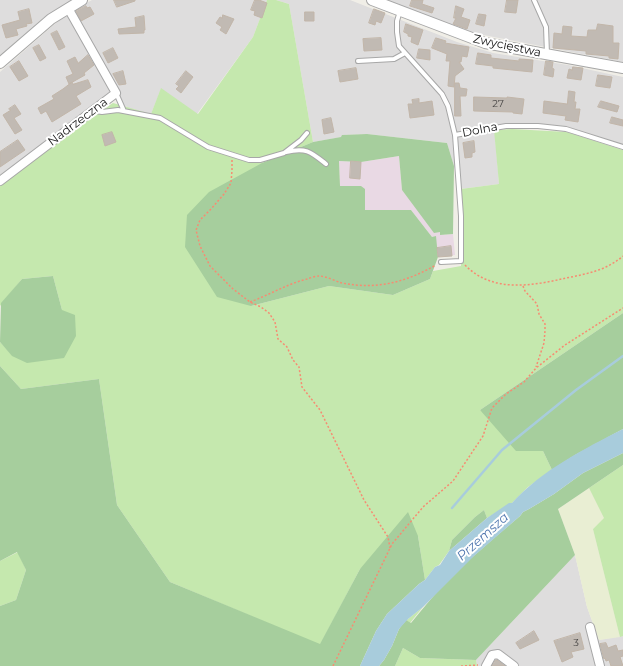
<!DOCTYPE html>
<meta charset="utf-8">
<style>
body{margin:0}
canvas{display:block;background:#f0eee7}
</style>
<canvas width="623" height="666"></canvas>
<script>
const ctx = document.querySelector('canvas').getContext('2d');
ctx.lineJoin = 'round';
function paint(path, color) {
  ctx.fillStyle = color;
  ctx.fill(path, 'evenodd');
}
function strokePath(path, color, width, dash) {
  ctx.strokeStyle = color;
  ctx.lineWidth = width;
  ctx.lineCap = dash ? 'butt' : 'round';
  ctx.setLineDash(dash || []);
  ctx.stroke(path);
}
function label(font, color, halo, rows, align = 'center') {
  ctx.font = font + ' Montserrat,sans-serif';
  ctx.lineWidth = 4;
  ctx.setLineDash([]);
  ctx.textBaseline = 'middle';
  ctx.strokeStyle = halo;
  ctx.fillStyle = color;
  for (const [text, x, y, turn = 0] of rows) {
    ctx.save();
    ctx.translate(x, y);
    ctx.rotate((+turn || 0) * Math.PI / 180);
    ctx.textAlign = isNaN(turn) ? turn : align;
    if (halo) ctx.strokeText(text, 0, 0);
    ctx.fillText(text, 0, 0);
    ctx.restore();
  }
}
paint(new Path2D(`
 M0 0H72L43 18 0 55Z
 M92 0H267L253 37 197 114 161 89 151 114 129 109 110 93 0 175V72L65 15Z
 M276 0H350L457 42 493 53 568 65 623 77V145L565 126 527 123 494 125 499 184 461 189 447 143 367 134 343 135 342 137 313 142 289 4Z
 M383 0H623V62L463 31Z
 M575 555 587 607 599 640 623 636V666H477L476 660Z`), '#dedddd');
paint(new Path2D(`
 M399 156 402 190 440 232V235L453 234 455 255 438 257 437 248 432 237 411 210H365V197L340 186 339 161 361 162Z`), '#e9d9e4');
paint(new Path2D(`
 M589 488 605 518 593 529 620 637 599 640 587 607 575 555 558 509Z`), '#e9eed3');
paint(new Path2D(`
 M267 0H276L289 4 313 142 262 163 251 306 329 286 393 295 430 279 433 271 461 266V189L499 184 494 130 512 129 567 132 623 150V313L480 410 543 451 552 470 528 487 512 503 487 518 484 510 475 517 452 540 449 551 439 565 435 567 425 580 418 536 360 569 320 645 170 582 117 505 99 379 21 389 0 366V342L13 356 62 310 53 276 22 279 0 306V178L113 103 151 114 161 88 198 114 253 37Z
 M623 465V636L620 637 593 529 604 518 589 488Z
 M18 552 26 570 16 600 0 606V561Z
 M423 607 410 623 406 620 408 619Z
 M403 648 420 658 476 660 477 666H395Z`), '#c5e8ae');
paint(new Path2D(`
 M367 134 447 143 454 166 453 234 440 235V232L434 233 402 190 399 156 361 162 339 161 340 186H361L365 189V210H411L432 237 436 236 438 257 430 279 393 295 329 286 251 306 217 297 185 247 187 215 209 192 262 163 313 142 341 137 342 135Z
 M53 276 62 310 75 315 76 336 64 358 27 363 12 356 0 342 1 303 22 279Z
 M623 313V429L575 455 552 470 543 451H516L480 410Z
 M0 366 21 389 99 379 117 505 170 582 320 644 360 569 408 512 418 536 425 580 419 584 387 614 376 631 360 666H0V606L16 600 26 570 17 552 0 561Z
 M623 453V465L558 509 575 555 476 660 420 658 403 648 395 666H379L384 660 392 646 399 629 406 620 411 623C423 608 435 594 449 579 471 557 496 537 520 516L523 512 529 509 554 494 583 473Z
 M484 510 487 518 449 551 452 540 475 517Z`), '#a6ce9d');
paint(new Path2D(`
 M623 429V453L583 473 554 494 529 509 523 512 520 516 474 556 423 607 408 619 399 629 392 646 384 660 379 666H360L376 631 387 614 419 584 425 580 435 567 440 565 449 551 487 518 509 503H512C542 470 584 449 623 429Z`), '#a8ccdc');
strokePath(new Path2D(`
 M452 508 502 450 576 390 623 356`), '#a8ccdc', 2.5);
const building = new Path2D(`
 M114 0H135V1L117 7Z
 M255 0H259L267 3 262 18 254 15 255 11 251 10Z
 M412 0H423L422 4 434 8 432 13 410 6Z
 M507 0H518L516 13 505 12Z
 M86 6 87 8 90 7 94 14 81 21 76 11Z
 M456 6 464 9 461 17 470 20 467 29 453 24 456 18H454Z
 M29 9 32 23 26 24 27 26 16 29 18 35 6 38 2 25 20 20 18 12Z
 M374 9 385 13 381 23 376 21 375 25 369 23Z
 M305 12H314V21H305Z
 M479 14 486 15 484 26 476 24Z
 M223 15 234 19 226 34 220 30 222 27 216 23 220 17 222 18Z
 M144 16 145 30H144V33L119 34 118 29 136 27 135 18Z
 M406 24 423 30 418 45 411 42 412 37 408 36V34L404 32Z
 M598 24 613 26V43H619L618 59 609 58V56L586 54V51L553 48 554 33 562 34 563 26 572 27 571 36 587 37 588 30H596Z
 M57 31 65 47 59 50 51 34Z
 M381 38 382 50 364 51 363 39Z
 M436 38 446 41 445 43 469 47 467 57 462 56 461 62H459L464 69 455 76 454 87 448 86 450 61H446L447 54 432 48Z
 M39 45 46 58 40 61 33 48Z
 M113 48 118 58 108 63 103 53Z
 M419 49 430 50V60L417 58Z
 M478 53 491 55V58L519 61V59L533 60 532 72 493 68V66L476 64Z
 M88 55 94 65 84 73 85 75 69 84 66 77 73 74 67 61 75 57 78 63Z
 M19 61 28 76 19 81 10 67Z
 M546 61 553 62 552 68 554 69 553 77 544 75Z
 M573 67 583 68 581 80 567 78 569 69 572 70Z
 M356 68 358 79 340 82 338 71Z
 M123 71 126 84 119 85 113 74Z
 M186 71 193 77 181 93 176 89 179 86 176 84Z
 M598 75 612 77 610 88 596 86Z
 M88 80 91 87 76 96 81 104 52 122 46 111 41 114 38 108 54 99 52 96 63 89 72 82 73 84Z
 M455 83H459L460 88 467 89 466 96H460L461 116H455Z
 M569 91 575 92 574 102H576L575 109H580L578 122 565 120 566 116 543 113 544 101 567 104Z
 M474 97 507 98V97L524 99 522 114 513 113V112L474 111Z
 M419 99V103L432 101 434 115 410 118 408 104H413L412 100Z
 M601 101 619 106 617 112 598 107Z
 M15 105 21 114 14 118 22 130 15 134 3 115 11 110 9 109Z
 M612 117 623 120V126L610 123Z
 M331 118 334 132 324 134 322 120Z
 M112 132 116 142 105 146 102 135Z
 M18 140 25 150 0 167V152Z
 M474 141 475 152 472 153V157L465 158 463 143Z
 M351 161 361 162 360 179 350 178Z
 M451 246 452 256 438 257 437 248Z
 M534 631 539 640 520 649 516 643Z
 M580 633 584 649 571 652 573 657 562 662 554 641Z
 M606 643 608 648 616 645 618 651 623 650V656L620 657 623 666H611L609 660 606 661 605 658 604 659 600 644Z
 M496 660H497L505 666H492Z`);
paint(building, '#c1bab3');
strokePath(building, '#c2b6a9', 1);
const service = new Path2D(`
 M534 0 546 27 547 54
 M400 11 397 21V32L399 46 442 94 448 106 455 135 506 126H538L566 129 623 147
 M358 61 394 59 405 53
 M116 93 124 111
 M95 111 102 112 118 110 160 118 208 147 249 160H260L284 153 301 140 307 133
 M286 152C306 147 311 152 326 164
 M441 262 461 261V216L455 135`);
const minor = new Path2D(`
 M0 181 116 93 68 8
 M590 627 600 666
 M486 666 492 655 498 654 514 666`);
const tertiary = new Path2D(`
 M372 0 485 43 623 68
 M0 63 51 19 82 0`);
strokePath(service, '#a7a7a7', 6);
strokePath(minor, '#a7a7a7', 10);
strokePath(tertiary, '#a7a7a7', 12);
strokePath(new Path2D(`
 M232 160V170L231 183 224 194 212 208 200 220 196 230 200 246 210 266 233 289 250 302 261 307 269 313 275 322 278 339 287 347 293 360 299 367 302 387 320 410 364 500 388 537 390 548
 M465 265C492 293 532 286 566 278 587 274 607 270 623 256
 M523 286 525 291 537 304 539 314 545 324V331L544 343 536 367
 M250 302C269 295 287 284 307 279 310 278 315 276 319 276 326 276 335 281 342 283 377 290 406 282 436 265
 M333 666 392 544 423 507 453 481 483 436 492 408 506 394 524 382 536 368 565 345 623 308
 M461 666 478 665`), '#f68c72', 1.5, [2, 2]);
strokePath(service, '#fff', 4);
strokePath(minor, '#fff', 8);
strokePath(tertiary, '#fff', 10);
label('10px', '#484645', null, [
 ["27",498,104],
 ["3",576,643]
]);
label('12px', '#202020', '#fff', [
 ["Zwycięstwa",507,46,12],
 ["Nadrzeczna",78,122,-37],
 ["Dolna",480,130,-11]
]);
label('italic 13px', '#4e75ae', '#fff', [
 ["Przemsza",483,537,-42]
]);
</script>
